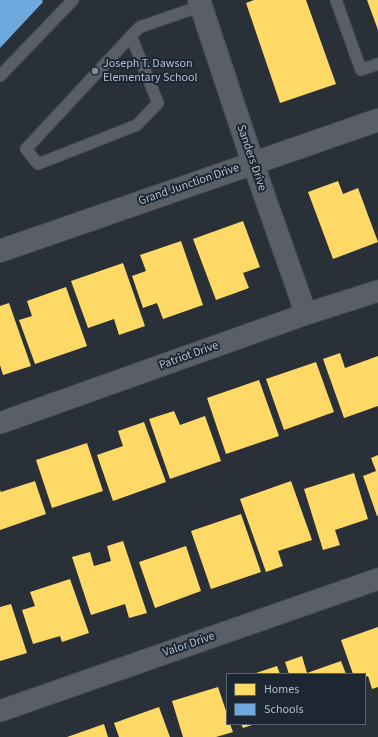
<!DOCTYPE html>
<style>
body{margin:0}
#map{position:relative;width:378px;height:737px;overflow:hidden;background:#2a3038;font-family:"Source Sans 3",sans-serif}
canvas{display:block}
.legend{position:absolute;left:226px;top:673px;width:140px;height:52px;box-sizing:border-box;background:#1d2633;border:1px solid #59626f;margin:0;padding:5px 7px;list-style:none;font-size:12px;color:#b4bcc9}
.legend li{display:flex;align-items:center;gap:8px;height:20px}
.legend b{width:20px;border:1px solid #59626f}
</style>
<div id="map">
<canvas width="378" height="737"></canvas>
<ul class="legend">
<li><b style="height:11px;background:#ffd966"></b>Homes</li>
<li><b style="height:11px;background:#6fa8dc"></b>Schools</li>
</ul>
</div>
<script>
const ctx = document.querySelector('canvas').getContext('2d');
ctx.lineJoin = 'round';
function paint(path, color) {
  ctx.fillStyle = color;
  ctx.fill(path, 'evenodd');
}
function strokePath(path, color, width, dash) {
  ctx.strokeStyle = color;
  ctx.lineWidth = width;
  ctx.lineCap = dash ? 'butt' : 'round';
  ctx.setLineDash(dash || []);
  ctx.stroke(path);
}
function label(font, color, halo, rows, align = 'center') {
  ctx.font = font + ' "Source Sans 3",sans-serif';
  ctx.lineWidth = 4;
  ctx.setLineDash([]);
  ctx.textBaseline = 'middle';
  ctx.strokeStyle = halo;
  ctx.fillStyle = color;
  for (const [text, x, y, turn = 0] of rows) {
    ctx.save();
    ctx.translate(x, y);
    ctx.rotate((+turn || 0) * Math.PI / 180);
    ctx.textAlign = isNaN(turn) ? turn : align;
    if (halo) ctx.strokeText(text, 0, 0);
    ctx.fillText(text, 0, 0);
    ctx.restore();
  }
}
paint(new Path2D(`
 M254 0H306L336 84 280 103 246 3Z
 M367 0H378V30Z
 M338 181 343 194 358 188 378 242 333 259 308 192Z
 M243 221 260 267 243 273 249 288 216 300 193 239Z
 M181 241 203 305 163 319 157 303 143 308 132 276 146 271 140 255Z
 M123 263 145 326 119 335 114 319 88 328 71 281Z
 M66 287 87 346 35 364 19 320 32 316 27 301Z
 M9 303 31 366 3 375 0 365V306Z
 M340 353 345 368 378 356V406L344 418 323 359Z
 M316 362 334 412 284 430 266 379Z
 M259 380 279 436 226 454 207 398Z
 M174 411 180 425 205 416 221 461 170 479 149 419Z
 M144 422 166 482 113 501 97 455 123 446 118 431Z
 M87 443 103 491 52 508 36 460Z
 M378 455V516H377L363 476 376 471 371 458Z
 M354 473 368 519 335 530 340 545 323 550 304 489Z
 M35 481 46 514 0 530V490L1 492Z
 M291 481 312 540 278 551 283 566 266 572 240 499Z
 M241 514 261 572 211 589 191 531Z
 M123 541 147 613 129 618 125 604 91 615 72 557 90 552 94 566 111 561 107 546Z
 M186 546 201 591 155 608 139 562Z
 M70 579 89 633 62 642 60 636 33 644 22 610 35 606 30 592Z
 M11 604 27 653 0 661V607Z
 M378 627V687L372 689 368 676 365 677V674H353L341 640Z
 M302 656 307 673 341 661 346 674H289L285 662Z
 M277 666 280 674H253Z
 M218 687 227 714V724H230L233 732 216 737H183L172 701Z
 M159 707 170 737H119L114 723Z
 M104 724 108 737H67Z
 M241 724H255L243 728Z`), '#ffd966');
paint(new Path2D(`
 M0 0H42L43 2 0 48Z`), '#6fa8dc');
const service = new Path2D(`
 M336 0 361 70 378 64
 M131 36 158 103 137 125 38 164 26 149 131 36 140 27 201 6
 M0 76 73 0`);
const minor = new Path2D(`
 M253 163 306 314
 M0 423 306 314 378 291
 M0 711 378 579`);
const tertiary = new Path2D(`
 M199 0 253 163
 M0 251 378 120`);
strokePath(service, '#484c53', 13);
strokePath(minor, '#484c53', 23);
strokePath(tertiary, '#484c53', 24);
strokePath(service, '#5a5e66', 11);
strokePath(minor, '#5a5e66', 21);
strokePath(tertiary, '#5a5e66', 22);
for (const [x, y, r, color] of [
 [95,71,4,"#848b96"]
]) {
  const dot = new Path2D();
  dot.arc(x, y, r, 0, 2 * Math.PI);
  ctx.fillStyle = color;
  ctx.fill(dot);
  strokePath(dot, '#1d2633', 1.5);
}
label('12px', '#b4bcc9', '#1d2633', [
 ["Joseph T. Dawson",103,64],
 ["Elementary School",103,78]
], 'left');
label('12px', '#b4bcc9', '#1d2633', [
 ["Sanders Drive",251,158,71],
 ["Grand Junction Drive",189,185,-19],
 ["Patriot Drive",189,356,-20],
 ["Valor Drive",189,645,-19]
]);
</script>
